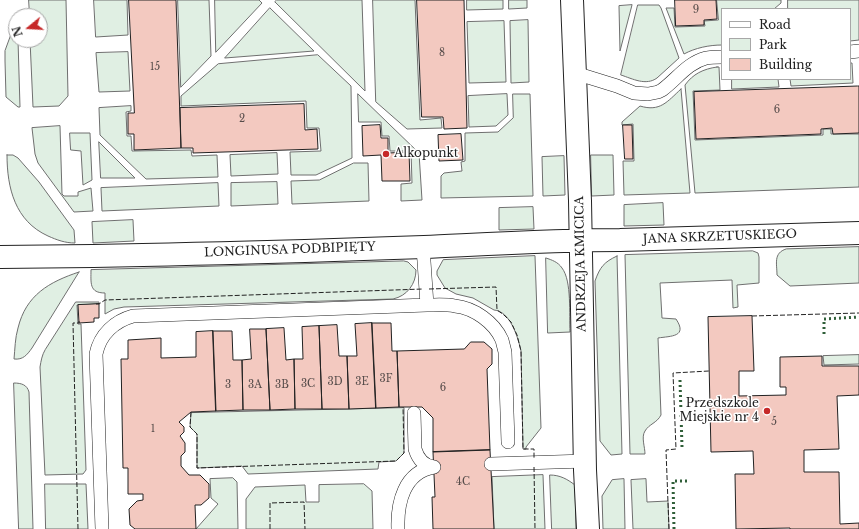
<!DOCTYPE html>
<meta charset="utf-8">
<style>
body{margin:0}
#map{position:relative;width:859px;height:529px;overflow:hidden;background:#fff;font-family:"Libre Baskerville",serif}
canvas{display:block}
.legend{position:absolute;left:721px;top:8px;width:130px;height:72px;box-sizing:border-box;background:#fff;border:1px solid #a7a7a7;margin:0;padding:5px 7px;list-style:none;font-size:12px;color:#222}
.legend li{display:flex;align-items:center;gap:8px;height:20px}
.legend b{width:20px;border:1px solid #a7a7a7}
.north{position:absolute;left:8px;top:8px;width:40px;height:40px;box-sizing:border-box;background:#fff;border:1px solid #a7a7a7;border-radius:50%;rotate:252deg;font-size:11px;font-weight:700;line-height:16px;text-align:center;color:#222}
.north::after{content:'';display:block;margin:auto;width:14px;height:18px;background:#c62828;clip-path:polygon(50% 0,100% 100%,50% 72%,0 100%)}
</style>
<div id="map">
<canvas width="859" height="529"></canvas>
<ul class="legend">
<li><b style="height:5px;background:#fff"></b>Road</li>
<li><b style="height:11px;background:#e0efe3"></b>Park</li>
<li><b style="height:11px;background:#f3c9c0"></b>Building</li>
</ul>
<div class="north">N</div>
</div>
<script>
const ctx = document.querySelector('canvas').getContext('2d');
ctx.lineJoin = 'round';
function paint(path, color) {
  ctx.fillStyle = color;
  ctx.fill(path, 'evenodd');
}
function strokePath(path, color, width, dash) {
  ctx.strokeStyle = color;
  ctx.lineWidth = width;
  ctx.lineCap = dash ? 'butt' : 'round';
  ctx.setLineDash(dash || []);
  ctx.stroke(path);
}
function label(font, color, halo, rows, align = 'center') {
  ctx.font = font + ' "Libre Baskerville",serif';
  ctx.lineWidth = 3;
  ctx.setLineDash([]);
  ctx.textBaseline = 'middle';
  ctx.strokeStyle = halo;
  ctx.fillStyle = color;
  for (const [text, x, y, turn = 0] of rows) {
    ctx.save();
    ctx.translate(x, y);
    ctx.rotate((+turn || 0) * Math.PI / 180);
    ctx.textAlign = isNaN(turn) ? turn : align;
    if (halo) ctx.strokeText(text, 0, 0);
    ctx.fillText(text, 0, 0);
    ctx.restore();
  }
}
const green = new Path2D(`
 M29 0H66L68 96 59 106 33 107 30 40H40V16H30Z
 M94 0H127L128 35 96 37Z
 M178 0H209L211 56 181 87Z
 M215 0H259L262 3 216 52Z
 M277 0H362L365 91 275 2Z
 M373 0H415L420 120 441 118 442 128 407 129 376 102Z
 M467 0H503V9L467 10Z
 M509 0H527V8L509 9Z
 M717 0H781V3L774 9H722V45C709 45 695 48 684 54L666 8H674L675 27 705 26 704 21 718 20Z
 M788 0H859V40L850 41V9H788Z
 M632 5 620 51 619 6Z
 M638 5H659L661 8 679 58 657 78C646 86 633 79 621 75Z
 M270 8 314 51 225 58Z
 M528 20 529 82 511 83 510 21Z
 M16 21V40H18L20 107H18L6 97 5 61V51Z
 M504 21 506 82 469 83 467 22Z
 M128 52 130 91 99 92 96 53Z
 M318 55 351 86 352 158 316 175H291L290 152 321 151 319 128H307L306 101 181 106V96L218 64Z
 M850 63H852L853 83 791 86 790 79H850Z
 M717 67H719L720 90 693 91 695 140 823 135V129H831V134H859V187L695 193 685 85C693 74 703 69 717 67Z
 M732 79H778L779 87 732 89Z
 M681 89 690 193 624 195 623 161H634L633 124 622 125V122L640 106C660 112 667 102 681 89Z
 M358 94 419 153 422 200 401 201V184L412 183 411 151H390L389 136H382L381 122H359Z
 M507 94 508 115 496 126 469 127 468 96Z
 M513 94H530L533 196 441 198V176L444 173 462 171 461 162 465 161V133L498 132 513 118Z
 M131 106V111L126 112 127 136H131L132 151 191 150 192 156 217 155 218 177 146 179 100 135 99 108Z
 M60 126 62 194 64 196H78V192L91 188 93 211 74 212 38 163 35 154 32 128Z
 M70 133H90L92 180 83 185 81 151 71 150Z
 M99 142 135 178H101Z
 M277 153 278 174 231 176 230 155Z
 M7 155H13L18 158 39 182 74 230 75 243C65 243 57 240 48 236 15 221 7 188 7 155Z
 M591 155H613L614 195 592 196Z
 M564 156 565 195 543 196 542 157Z
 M354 163H368L369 201 292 204 291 181 319 180Z
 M277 182 278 204 231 206V183Z
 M218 183 219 206 102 211 101 188Z
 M663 203 664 225 624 226V205Z
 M533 207 534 229 499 230V208Z
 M133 220 134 241 93 243 92 222Z
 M859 247V283L790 286 777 275C777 264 773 253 786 249Z
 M753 251 758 253 759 257V283L737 285 738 307 733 308 732 280 660 283 662 318 676 319C688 337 671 336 658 338L661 415C657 423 649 424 645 431 641 437 645 447 645 454H630L625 255Z
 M535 256 541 428 526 447V449H523L521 351C518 337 510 311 494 310L473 298 456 294 445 288 437 275V271L443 260Z
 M617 256 622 454 611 455 600 441 595 281C600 267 604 262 617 256Z
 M546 258C552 260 558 262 562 268 572 281 569 315 570 332L548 333Z
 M404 261 408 262 416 270C416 284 407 296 393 299L124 307 114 309 105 314V293C89 293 91 283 91 270Z
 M79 272 32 348C27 355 23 360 14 359 15 349 15 338 18 328 26 295 49 282 79 272Z
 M76 302H99V304L77 305 78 324H81L86 470 83 474 45 475 40 367C41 361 42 355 45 350Z
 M859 355V364L824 365 823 356Z
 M14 383C22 383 27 385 29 392L33 529H19Z
 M404 408V453L396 461 379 462 378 469 248 474 242 466 197 468V434L190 427 191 413Z
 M543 475 545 529H494L492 477Z
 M550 475C560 475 567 479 575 485L576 529H552Z
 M233 478 237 482 238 529H196L218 504 211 498 210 479Z
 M624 479 625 529H603L602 496 612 480Z
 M646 479 647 502 668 501 669 529H633L631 480Z
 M45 484H86L88 529H46Z
 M364 484 372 491 373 529H246V499L255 487 305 485 306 502H319V485Z`);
paint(green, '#e0efe3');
strokePath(green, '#6f6f6f', 1);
const building = new Path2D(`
 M129 0H176L181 148 134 150V134H128V113H134Z
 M417 0H464L467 128 444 129 443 117H422Z
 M675 0H716L717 19 704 20V25L676 26Z
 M858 86H859V133L833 134 832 128 821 129V134L696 139 694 92Z
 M304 104 305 130 317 129 318 149 193 153V148H181L180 108Z
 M380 125 381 138H388V153L409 152 410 181H382L381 155 363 156 362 126Z
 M623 125H632L633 159H625Z
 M461 134 463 160 439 161 438 135Z
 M99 304V318H94V322L79 323 78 305Z
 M752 316 754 371H739V396L786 395V387H780V357L822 356V366H859V395L837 396 839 449 804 450V472H839L840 524 859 523V529H790V528L736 529 735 474H754L753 451 711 452 708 317Z
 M372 323H391L392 351H397L399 407 376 408Z
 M372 323 376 408 349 409 347 356H357L355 324Z
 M337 325 339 356H347L349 409H322L319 326Z
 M319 326 322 409H295L294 359H303L302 327Z
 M284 328 286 360 294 359 295 409 270 410 266 329Z
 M250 329H266L270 410H243L242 360 251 359Z
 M213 331 216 411 191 412 179 422 184 427V432L180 436 185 443V452L181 456V466L189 475H200L209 484V498L201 505H195L196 529H135L130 525 129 509 137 501 143 500V494H128V468H123L121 359H128V340L161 338V358L196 357V332Z
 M213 331H232L233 360H242L243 410 216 411Z
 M471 342H484L492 349V364L487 369 490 450 433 452V418L422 407H399L397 351 464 349Z
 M490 450 494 529H433L432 497H435L433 452Z`);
paint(building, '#f3c9c0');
strokePath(building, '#222', 1);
const service = new Path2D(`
 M850 52 859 51
 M575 73 617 86 634 93 648 94 658 92 662 90C677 79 687 63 706 58 711 57 717 57 722 57
 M423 247 427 305
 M414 413 415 449C418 459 424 466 434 467
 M491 464 586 461
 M102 529 96 354C100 334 115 321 133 316L427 305C436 305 446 304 455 306 474 308 494 322 502 340 503 344 504 348 505 352L508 442
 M398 529C397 503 404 472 434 467`);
const minor = new Path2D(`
 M572 0 580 201 585 470 588 529
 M0 257C141 256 283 252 424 247 489 244 555 240 620 240L859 233`);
strokePath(service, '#222', 14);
strokePath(minor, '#222', 24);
strokePath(service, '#fff', 13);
strokePath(minor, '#fff', 22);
strokePath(new Path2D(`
 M824 334V319L859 317
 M680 380 682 447
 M674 529 673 481H690`), '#2f5e38', 3, [2, 3]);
strokePath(new Path2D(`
 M429 289 496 287 497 310 504 315 511 322 517 335 521 351 523 449H534V459
 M96 304H99L105 300 423 289
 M752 316 859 313
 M191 412 190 427 197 434V468L396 461 404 453 403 407
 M534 467 535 529
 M78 529 73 323H79V321
 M270 529V503L304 502 305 529
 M669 529 666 450 676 449 673 373 709 371`), '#222', 1, [5, 2]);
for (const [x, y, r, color] of [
 [386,154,4,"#c62828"],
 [767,411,4,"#c62828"]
]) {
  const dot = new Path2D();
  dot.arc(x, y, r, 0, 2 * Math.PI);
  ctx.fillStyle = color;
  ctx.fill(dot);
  strokePath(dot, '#fff', 1.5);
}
label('10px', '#564c4a', null, [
 ["9",696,10],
 ["8",442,53],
 ["15",155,67],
 ["6",777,110],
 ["2",242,119],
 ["3F",386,379],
 ["3D",335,382],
 ["3E",362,382],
 ["3C",308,384],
 ["3",228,385],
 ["3A",255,385],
 ["3B",282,385],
 ["6",443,388],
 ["5",774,422],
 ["1",153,429],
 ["4C",463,482]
]);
label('12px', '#222', '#fff', [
 ["Alkopunkt",394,154],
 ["Przedszkole",759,404,"right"],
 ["Miejskie nr 4",759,418,"right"]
], 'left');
label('12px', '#222', '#fff', [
 ["JANA SKRZETUSKIEGO",720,237,-2],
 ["LONGINUSA PODBIPIĘTY",290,250,-2],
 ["ANDRZEJA KMICICA",581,264,-91]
]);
</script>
